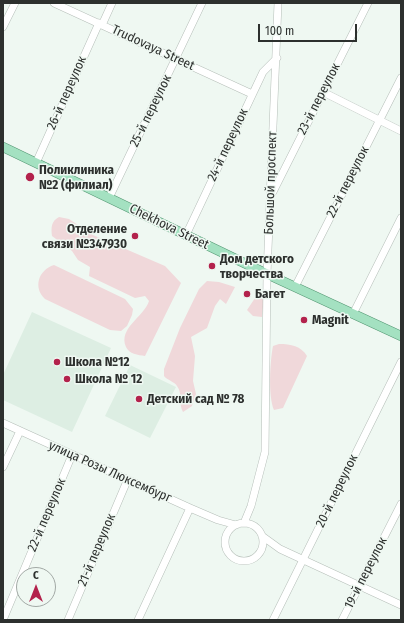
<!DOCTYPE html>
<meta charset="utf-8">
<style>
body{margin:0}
#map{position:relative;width:404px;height:623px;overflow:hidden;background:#eff8f2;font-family:"Fira Sans Condensed",sans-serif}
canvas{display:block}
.frame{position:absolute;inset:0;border:4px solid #2d302e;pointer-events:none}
.north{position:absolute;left:16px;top:567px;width:40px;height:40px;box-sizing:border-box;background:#eff8f2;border:1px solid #a1a8a4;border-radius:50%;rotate:0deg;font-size:11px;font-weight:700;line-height:16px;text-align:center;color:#2d302e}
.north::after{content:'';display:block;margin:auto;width:14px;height:18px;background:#b3224c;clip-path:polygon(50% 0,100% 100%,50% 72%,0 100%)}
.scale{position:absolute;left:258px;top:24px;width:99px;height:18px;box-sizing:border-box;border:2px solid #2d302e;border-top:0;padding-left:5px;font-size:12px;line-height:14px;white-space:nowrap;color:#2d302e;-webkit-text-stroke:3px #eff8f2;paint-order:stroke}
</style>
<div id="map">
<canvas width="404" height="623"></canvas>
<div class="frame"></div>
<div class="north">С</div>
<div class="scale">100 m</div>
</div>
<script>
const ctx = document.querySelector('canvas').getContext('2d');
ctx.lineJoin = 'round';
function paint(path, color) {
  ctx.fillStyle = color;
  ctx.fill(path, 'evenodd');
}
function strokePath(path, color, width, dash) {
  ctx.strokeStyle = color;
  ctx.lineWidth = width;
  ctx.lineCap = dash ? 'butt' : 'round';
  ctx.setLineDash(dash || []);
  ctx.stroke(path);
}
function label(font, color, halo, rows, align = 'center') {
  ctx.font = font + ' "Fira Sans Condensed",sans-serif';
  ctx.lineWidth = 3;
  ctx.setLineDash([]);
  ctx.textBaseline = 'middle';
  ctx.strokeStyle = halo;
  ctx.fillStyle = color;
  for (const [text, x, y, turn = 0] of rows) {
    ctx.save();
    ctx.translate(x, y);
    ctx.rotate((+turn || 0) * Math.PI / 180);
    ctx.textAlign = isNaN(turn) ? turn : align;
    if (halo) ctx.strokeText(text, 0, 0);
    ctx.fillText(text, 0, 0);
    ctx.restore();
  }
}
paint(new Path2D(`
 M32 312 111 348 72 432 3 400V375Z
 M130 365 176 387 150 438 105 416Z`), '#ddeee3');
paint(new Path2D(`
 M59 217 69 219 93 235 165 266 181 283 145 356C138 355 129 354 126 347 118 328 144 317 149 301L145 296 135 298 89 276 90 267 78 260 72 251 52 236C51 228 51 221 59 217Z
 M54 265 125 299 133 309 132 315 127 326 121 331 110 330 45 299C33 288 38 270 54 265Z
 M207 281 219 282 235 287 226 304 220 299 215 306 207 328 191 337 195 356 193 381 196 394 192 406 183 412C178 403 183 394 177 386 175 382 167 380 164 376V369L180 328 199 289Z
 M257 295 264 297 262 317 253 316 247 310Z
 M279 344C291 344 301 346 307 356L283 408 274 410C268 396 270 361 273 346Z`), '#f0d8da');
const minor = new Path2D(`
 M54 3 252 94
 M102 25 112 3
 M3 27 15 3
 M323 92 401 131
 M36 163 99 23
 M273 192 368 3
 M109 198 202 3
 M186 235 263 72 277 58
 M295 287 401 78
 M353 314 401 218
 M3 423 190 508 218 520 236 525
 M3 467 20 431
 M244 523 251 506 265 452 267 274 278 3
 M225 542a19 19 0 1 1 38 0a19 19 0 1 1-38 0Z
 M262 536 280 549 401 605
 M3 620 72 455
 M68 620 127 481
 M138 620 190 508
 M273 620 401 362
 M342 620 401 504`);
const major = new Path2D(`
 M3 147 267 274 401 336`);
strokePath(minor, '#b5beb8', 8);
strokePath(major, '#539672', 10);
strokePath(minor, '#fff', 7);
strokePath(major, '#a4e1c1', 9);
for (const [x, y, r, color] of [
 [30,177,5,"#b3224c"],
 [135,236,4,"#b3224c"],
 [212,266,4,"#b3224c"],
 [247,294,4,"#b3224c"],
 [304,320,4,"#b3224c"],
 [57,362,4,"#b3224c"],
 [67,379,4,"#b3224c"],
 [139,399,4,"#b3224c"]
]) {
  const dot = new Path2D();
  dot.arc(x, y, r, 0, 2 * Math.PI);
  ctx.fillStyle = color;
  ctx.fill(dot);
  strokePath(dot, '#eff8f2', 1.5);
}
label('13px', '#2d302e', '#eff8f2', [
 ["Trudovaya Street",153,48,25],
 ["26-й переулок",67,93,-66],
 ["23-й переулок",319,99,-63],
 ["25-й переулок",151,111,-64],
 ["24-й переулок",228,145,-65],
 ["22-й переулок",348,182,-63],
 ["Большой проспект",271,183,-88],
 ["Chekhova Street",169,227,26],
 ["улица Розы Люксембург",110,472,24],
 ["20-й переулок",337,491,-64],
 ["22-й переулок",47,515,-67],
 ["21-й переулок",97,550,-67],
 ["19-й переулок",366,573,-63]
]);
label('bold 13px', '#2d302e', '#eff8f2', [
 ["Поликлиника",39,170],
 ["№2 (филиал)",39,185],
 ["Отделение",127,229,"right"],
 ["связи №347930",127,244,"right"],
 ["Дом детского",220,259],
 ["творчества",220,274],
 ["Багет",255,294],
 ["Magnit",312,320],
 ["Школа №12",65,362],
 ["Школа № 12",75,379],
 ["Детский сад № 78",147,399]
], 'left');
</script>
